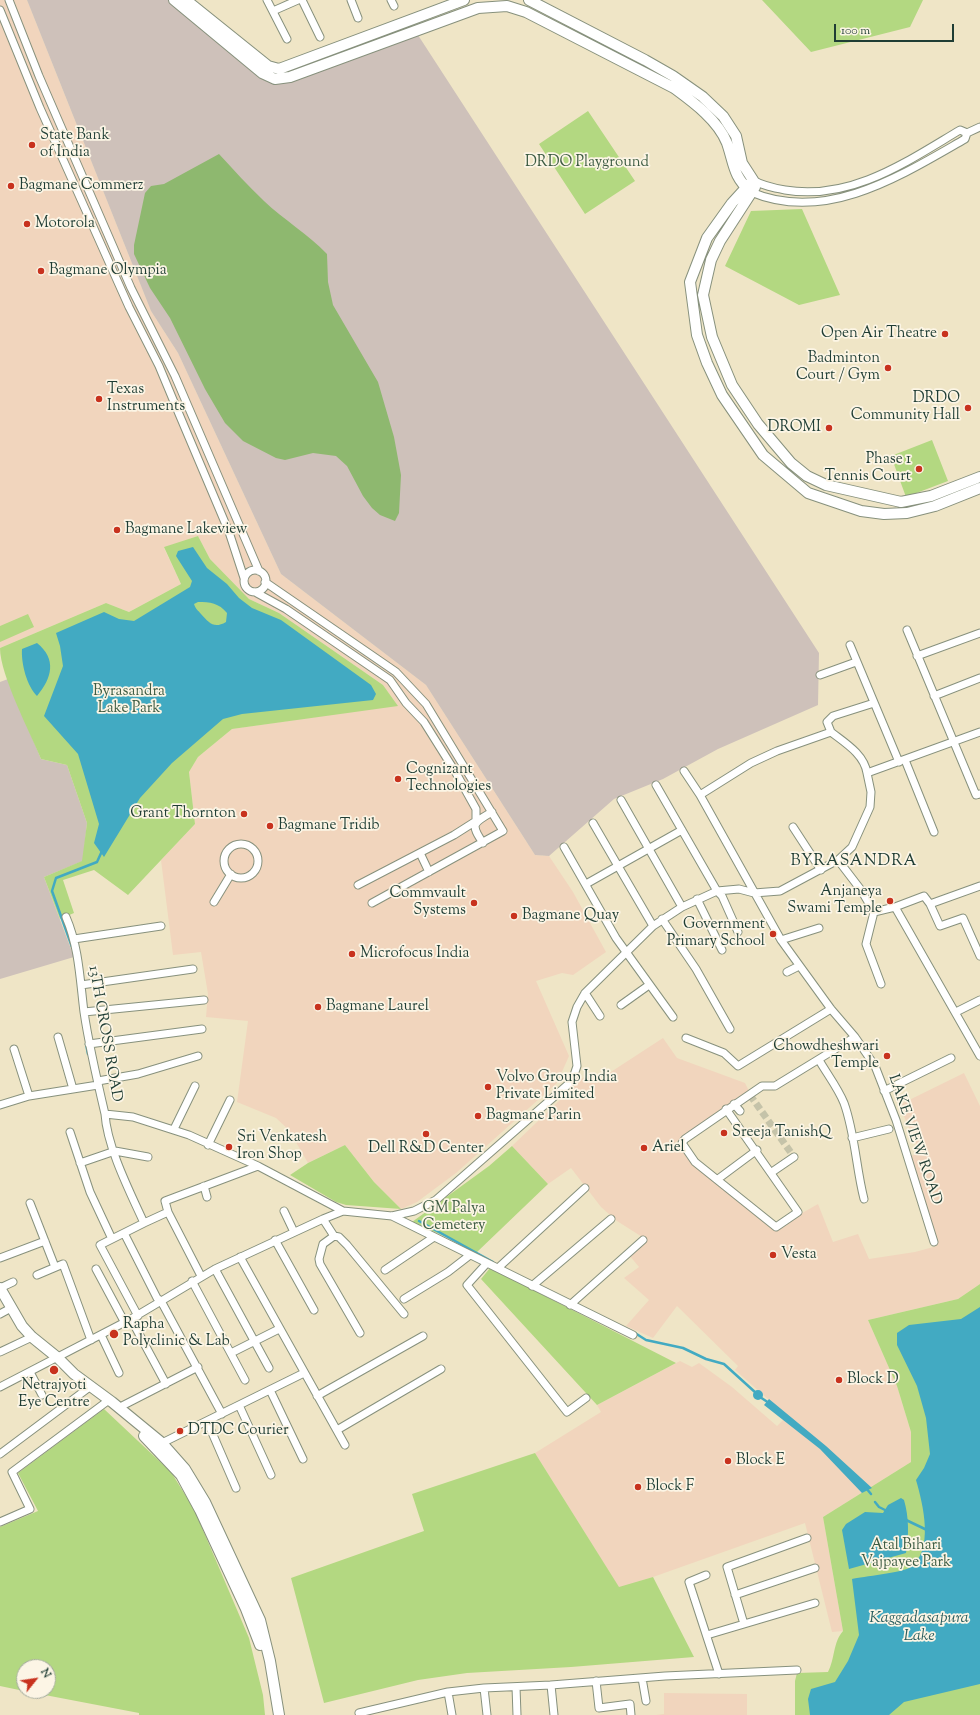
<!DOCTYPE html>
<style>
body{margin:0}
#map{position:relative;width:980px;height:1715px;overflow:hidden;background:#efe5c6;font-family:"Sorts Mill Goudy",serif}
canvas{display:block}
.north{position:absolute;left:16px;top:1659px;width:40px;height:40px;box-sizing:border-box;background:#fcf5e5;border:1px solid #a4ab9e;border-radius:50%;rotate:60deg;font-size:11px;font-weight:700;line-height:16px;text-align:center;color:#1f3d34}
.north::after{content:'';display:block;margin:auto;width:14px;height:18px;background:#c8321e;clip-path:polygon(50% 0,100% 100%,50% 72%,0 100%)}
.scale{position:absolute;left:834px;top:24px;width:120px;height:18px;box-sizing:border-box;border:2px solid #1f3d34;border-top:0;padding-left:5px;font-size:12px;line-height:14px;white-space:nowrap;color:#1f3d34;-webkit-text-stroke:3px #fcf5e5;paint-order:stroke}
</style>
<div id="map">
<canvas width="980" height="1715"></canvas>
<div class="north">N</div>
<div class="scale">100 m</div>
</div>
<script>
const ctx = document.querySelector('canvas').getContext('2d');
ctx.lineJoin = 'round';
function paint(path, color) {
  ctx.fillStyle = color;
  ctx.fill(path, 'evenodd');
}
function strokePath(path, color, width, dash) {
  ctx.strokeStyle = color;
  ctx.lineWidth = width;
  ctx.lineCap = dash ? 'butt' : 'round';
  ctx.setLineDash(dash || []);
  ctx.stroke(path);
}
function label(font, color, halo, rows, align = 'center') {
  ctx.font = font + ' "Sorts Mill Goudy",serif';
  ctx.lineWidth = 3.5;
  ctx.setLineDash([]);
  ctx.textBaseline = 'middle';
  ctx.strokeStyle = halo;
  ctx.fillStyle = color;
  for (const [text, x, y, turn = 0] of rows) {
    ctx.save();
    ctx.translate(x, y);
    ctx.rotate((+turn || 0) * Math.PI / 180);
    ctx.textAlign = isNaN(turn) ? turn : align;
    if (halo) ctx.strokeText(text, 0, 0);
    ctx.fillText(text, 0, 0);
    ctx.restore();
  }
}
paint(new Path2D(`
 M0 0H27L151 311 178 353 281 574 426 685 535 855 549 856 573 892 606 952 573 975 562 973 536 981 569 1056 557 1083 456 1173 417 1202 401 1209 374 1182 345 1145 308 1163 289 1130 276 1118 237 1102 248 1021 206 1017 208 994 201 952 173 955 161 860 195 824 189 772 198 757 232 729 397 705 383 685 279 613 249 599 210 559 198 536 164 548 181 584 129 612 106 603 0 648Z
 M663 1038 677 1058 745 1083 749 1091 673 1144 776 1228 818 1204 833 1242 858 1234 869 1259 915 1252 937 1246 910 1156 920 1153 899 1105 964 1073 980 1106V1284L958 1299 868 1320 897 1386 911 1432V1462L823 1517 843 1631 832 1632 805 1523 653 1577 619 1588 535 1453 601 1412 597 1405 680 1361 692 1367 699 1363 732 1387 777 1426 787 1416 735 1370 738 1366 677 1306 653 1338 626 1326 649 1300 624 1278 639 1267 629 1255 647 1240 617 1221 601 1207 571 1168 548 1184 512 1146 587 1074 594 1083Z
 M664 1693 747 1694V1715H656L664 1714Z`), '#f1d5bd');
paint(new Path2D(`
 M27 0H169L261 77 282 83 416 32 819 653 818 705 718 749 663 779 614 799 549 856 535 855 426 685 281 574 178 353 151 311Z
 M8 679 41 759 67 765 87 823 83 861 44 877 74 957 0 979V682Z`), '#cec1ba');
paint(new Path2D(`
 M762 0H923L910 27 811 52Z
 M588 111 635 181 585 214 539 144Z
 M802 209 840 295 799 305 725 266 751 211Z
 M932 440 948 481 906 497 891 456Z
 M198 536 210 559 249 599 279 613 383 685 398 706 232 729 198 757 189 772 195 824 128 895 94 870 63 880 74 913 60 919 44 877 82 861 87 823 67 765 41 759C30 732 0 675 0 648L106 603 129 612 181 584 164 547Z
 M28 614 34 627 0 642V626Z
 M345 1145 374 1182 401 1209 346 1205 336 1202 290 1175 308 1163Z
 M512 1146 548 1184 476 1253 460 1243 412 1222 489 1166Z
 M490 1268 676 1363 597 1405 481 1279Z
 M980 1284V1715H795V1681L797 1673 828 1672C835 1659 833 1642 843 1631L823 1517 911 1462V1432L897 1386 868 1320 958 1299Z
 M104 1409 171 1472 194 1509 249 1638 263 1695 265 1715H139V1713L24 1691H48V1667H24V1691L0 1686V1527L38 1511 18 1473Z
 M535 1453 619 1587 653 1577 694 1657 571 1667 467 1673 418 1680 324 1703 291 1578 424 1531 412 1494Z`), '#b3d881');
paint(new Path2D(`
 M219 154C234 170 248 186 264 201 284 220 308 234 327 254L328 282 333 305 378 382 394 437 401 475 399 513 395 521 380 515 372 508 363 496 347 466 336 456 313 453 285 460 276 458 243 441 225 423 205 389 170 318 150 288 134 254V245L145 193 151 186 164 184Z`), '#8eb86f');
paint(new Path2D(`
 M193 547 207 568 227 584 239 598 252 608 281 620 371 685 376 694 373 700 242 714 223 719 172 763 140 798 104 857 94 843 99 824 78 754 44 716 63 666 60 646 56 633 104 612 119 619 134 621 190 587 192 581 176 556 178 551ZM198 602C210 602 219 603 227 613L226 622C214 629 209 623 201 614 198 610 196 610 194 604Z
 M37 643C57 659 52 678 37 696 27 686 21 664 22 649Z
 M980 1307V1684L904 1702 889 1715H810L808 1699 811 1689 835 1682 848 1661 859 1635 852 1579C862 1577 903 1572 909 1568 935 1552 923 1504 916 1480L924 1468 930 1454 926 1418 917 1386 897 1345V1333L909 1325 961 1319Z
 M753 1395a5 5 0 1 1 10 0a5 5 0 1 1-10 0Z
 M769 1399 826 1446 872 1488 862 1493 820 1449 764 1405Z
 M901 1498 904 1500C909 1517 909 1535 906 1553L849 1569 842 1530 846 1524 865 1512 883 1513 888 1505Z`), '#42aac2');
strokePath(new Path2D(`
 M72 947 52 891 56 878 97 862 102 851
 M86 1044 88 1054
 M419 1221 493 1262
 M635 1333 646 1340 683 1348 706 1359 724 1364 756 1393
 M760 1397 769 1403
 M866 1488 871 1494
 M875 1502 879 1507 887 1511
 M906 1520 927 1530`), '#42aac2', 2.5);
strokePath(new Path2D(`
 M750 1095 794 1157`), '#c5c3a9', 7, [7, 3.5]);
const street = new Path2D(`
 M9 0 39 76 131 288 175 376 259 571
 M267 0 287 39
 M302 0 320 37
 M351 0 358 18
 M391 0 394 6
 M0 10 40 108 129 307 159 366 179 414 229 532 244 578
 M273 11 298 0
 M753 180C763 186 774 188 785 190 851 201 906 162 960 130L967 133 980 127
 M751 192C826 224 902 175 965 139L967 133
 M244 581a11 11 0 1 1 22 0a11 11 0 1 1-22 0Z
 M265 582 396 672 426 704 503 831 372 903
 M255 592 286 609 390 680 406 703 424 722 456 773 476 809V821L454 835 358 885
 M907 630 976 795 980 794
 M850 645 899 762
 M917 656 980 633
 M820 675 856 662
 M934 696 980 678
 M874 703 833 716 827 722 831 732 777 751 751 763 700 795 781 940 831 1009 855 1037 875 1066 896 1120 934 1242
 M831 732C845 743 864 754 867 773
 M905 760 934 832
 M684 771 700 795
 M656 785 717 891 722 896 738 932
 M621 800 682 907
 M793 827 821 870
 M483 843C470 824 473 823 492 812
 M224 861a17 17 0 1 1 34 0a17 17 0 1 1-34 0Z
 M564 847 616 938 673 1017
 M420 853 429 872
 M838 860 861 890 874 912 895 907 924 896 930 904 980 886
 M586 884 618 866 593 823
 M697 899 722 950
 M214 902 231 874
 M930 904 940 926 963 918 980 956
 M895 907 980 1056
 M874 912 866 944 881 984
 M66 917C79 947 80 980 84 1012 89 1046 97 1080 105 1114L133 1117 189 1135 258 1166 343 1211
 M662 919 696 969 730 1029
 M653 926 618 866 682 830
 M74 939 161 926
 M781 940 819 928
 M787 972 799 966
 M81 985 193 969
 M585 993 600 1016
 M621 1005 649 985
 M84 1012 204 1000
 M956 1012 980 1000
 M58 1037 73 1089
 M686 1038 724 1053 738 1066 831 1009
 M89 1044 202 1029
 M14 1049 29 1096
 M819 1060C827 1074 838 1088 844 1103 855 1133 856 1168 864 1199
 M98 1081 138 1074 198 1056
 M884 1091 951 1058
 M734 1104 740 1111
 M0 1105 29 1096 98 1085
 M726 1109 798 1212 776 1227 695 1162 682 1143 685 1139 762 1086H775L855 1037
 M105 1114C107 1147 130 1192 144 1223L168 1212 201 1276
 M174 1129 195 1086
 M70 1132 90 1192 112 1239
 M852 1138 889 1129
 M208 1145 230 1100
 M80 1163 115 1151 148 1157
 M772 1172 794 1157
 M718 1179 757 1150
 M204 1186 207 1197
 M30 1203 55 1267
 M284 1211 294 1232
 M168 1212 165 1201 258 1166
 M392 1216 633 1335
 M323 1219 334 1236 339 1237 347 1245 404 1314
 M124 1233 157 1298 161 1301 222 1414
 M334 1236 323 1244 319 1259 320 1264 360 1333
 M275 1240 314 1310
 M240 1257 345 1445
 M0 1258 45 1241
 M487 1263 467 1285 567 1412 586 1398
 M498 1268 585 1188
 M96 1269 125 1323
 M215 1269 269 1368
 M385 1270 434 1237
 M37 1275 63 1264 91 1340
 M192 1281 245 1380
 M532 1286 611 1219
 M0 1288 13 1282
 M404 1299 448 1272 470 1255
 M570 1305 643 1240
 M0 1314 11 1308
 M138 1316 100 1245 144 1223
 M131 1319 166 1384
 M101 1335 119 1373
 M0 1352 32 1337
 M231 1353 279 1329
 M30 1372 42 1395
 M0 1387 131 1319 215 1269 323 1219 343 1211 392 1216 414 1211 436 1200 572 1081 577 1066 572 1022 577 1007 585 993 653 926 682 907 717 891 739 889 754 893 780 891 838 860 852 847 870 807 871 792 867 773 980 732
 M270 1390 303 1459
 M317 1396 423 1336
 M239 1405 271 1475
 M118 1408 198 1367
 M207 1421 236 1488
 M337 1430 441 1369
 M162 1443 304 1373
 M0 1454 91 1386
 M0 1522 30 1509 12 1472 109 1400
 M706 1575 689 1582 719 1674
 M735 1595 815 1568
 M744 1624 727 1567 807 1538
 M707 1635 815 1603
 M642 1678 646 1701
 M596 1681 599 1708 630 1704 631 1715
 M551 1685 554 1715
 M516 1687 517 1715
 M484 1688 487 1715
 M448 1692 452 1715
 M360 1715 359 1713 448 1692 484 1688 551 1685 665 1676 797 1670`);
const secondary = new Path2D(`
 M174 0 262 73 275 79 290 77 478 8 507 6 526 12 674 88C693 102 718 120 727 143 734 163 733 177 751 192
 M186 0 268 66 279 69 464 0
 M529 0 645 60 673 76 703 97 723 116 736 136 742 163 753 180 732 203 707 238 690 282 697 335 707 363 722 395 763 455 808 493 861 511 884 514 907 513 935 506 980 488
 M755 187 720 241 711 260 703 295 712 337 732 385 758 424 791 463 807 476 826 485 901 502 931 496 980 477
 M0 1288 22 1326 32 1337 58 1358 74 1374 112 1402 162 1443 185 1469 205 1502 260 1620 270 1661 279 1715
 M144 1436 181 1475 200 1510 246 1609 260 1645`);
strokePath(street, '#87917d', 9);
strokePath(secondary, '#87917d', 12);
strokePath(street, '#fff', 7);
strokePath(secondary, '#fff', 10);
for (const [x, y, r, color] of [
 [32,145,4,"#c8321e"],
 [11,186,4,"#c8321e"],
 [27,224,4,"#c8321e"],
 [41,271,4,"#c8321e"],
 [945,334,4,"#c8321e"],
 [888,368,4,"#c8321e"],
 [99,399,4,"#c8321e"],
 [968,408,4,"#c8321e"],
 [829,428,4,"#c8321e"],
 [919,469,4,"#c8321e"],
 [117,530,4,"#c8321e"],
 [398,779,4,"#c8321e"],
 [244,814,4,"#c8321e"],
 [270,826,4,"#c8321e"],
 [890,901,4,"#c8321e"],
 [474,903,4,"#c8321e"],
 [514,916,4,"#c8321e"],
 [773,934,4,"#c8321e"],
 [352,954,4,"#c8321e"],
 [318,1007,4,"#c8321e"],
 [887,1056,4,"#c8321e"],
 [488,1087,4,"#c8321e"],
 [478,1116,4,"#c8321e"],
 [724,1133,4,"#c8321e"],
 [426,1134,4,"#c8321e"],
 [229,1147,4,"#c8321e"],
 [644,1148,4,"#c8321e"],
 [773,1255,4,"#c8321e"],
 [114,1334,5,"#c8321e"],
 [54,1370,5,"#c8321e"],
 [839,1380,4,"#c8321e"],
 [180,1431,4,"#c8321e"],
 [728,1461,4,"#c8321e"],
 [638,1487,4,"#c8321e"]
]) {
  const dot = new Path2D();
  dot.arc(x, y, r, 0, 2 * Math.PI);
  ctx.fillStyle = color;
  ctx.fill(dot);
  strokePath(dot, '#fcf5e5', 1.5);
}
label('15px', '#1f3d34', '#fcf5e5', [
 ["State Bank",40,136],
 ["of India",40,153],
 ["Bagmane Commerz",19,186],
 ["Motorola",35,224],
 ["Bagmane Olympia",49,271],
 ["Open Air Theatre",937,334,"right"],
 ["Badminton",880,359,"right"],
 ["Court / Gym",880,376,"right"],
 ["Texas",107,390],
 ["Instruments",107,407],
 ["DRDO",960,399,"right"],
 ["Community Hall",960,416,"right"],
 ["DROMI",821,428,"right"],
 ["Phase 1",911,460,"right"],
 ["Tennis Court",911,477,"right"],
 ["Bagmane Lakeview",125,530],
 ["Cognizant",406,770],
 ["Technologies",406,787],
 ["Grant Thornton",236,814,"right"],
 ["Bagmane Tridib",278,826],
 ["Anjaneya",882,892,"right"],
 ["Swami Temple",882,909,"right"],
 ["Commvault",466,894,"right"],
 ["Systems",466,911,"right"],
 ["Bagmane Quay",522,916],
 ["Government",765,925,"right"],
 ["Primary School",765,942,"right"],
 ["Microfocus India",360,954],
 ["Bagmane Laurel",326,1007],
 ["Chowdheshwari",879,1047,"right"],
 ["Temple",879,1064,"right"],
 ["Volvo Group India",496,1078],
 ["Private Limited",496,1095],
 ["Bagmane Parin",486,1116],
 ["Sreeja TanishQ",732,1133],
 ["Sri Venkatesh",237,1138],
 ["Iron Shop",237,1155],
 ["Ariel",652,1148],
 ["Dell R&D Center",426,1149,"center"],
 ["Vesta",781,1255],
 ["Rapha",123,1325],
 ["Polyclinic & Lab",123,1342],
 ["Block D",847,1380],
 ["Netrajyoti",54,1386,"center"],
 ["Eye Centre",54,1403,"center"],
 ["DTDC Courier",188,1431],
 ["Block E",736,1461],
 ["Block F",646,1487]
], 'left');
label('15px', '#3d5c43', '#fcf5e5', [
 ["DRDO Playground",587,163],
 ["Byrasandra",129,692],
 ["Lake Park",129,709],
 ["GM Palya",454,1209],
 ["Cemetery",454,1226],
 ["Atal Bihari",906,1546],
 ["Vajpayee Park",906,1563]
]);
label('15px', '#1f3d34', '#fcf5e5', [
 ["13TH CROSS ROAD",104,1034,80],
 ["LAKE VIEW ROAD",914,1140,71]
]);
ctx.letterSpacing = '1px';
label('16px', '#1f3d34', '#fcf5e5', [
 ["BYRASANDRA",854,862]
]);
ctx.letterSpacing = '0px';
label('italic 16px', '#2a5e5f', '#fcf5e5', [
 ["Kaggadasapura",919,1619],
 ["Lake",919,1637]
]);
</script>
